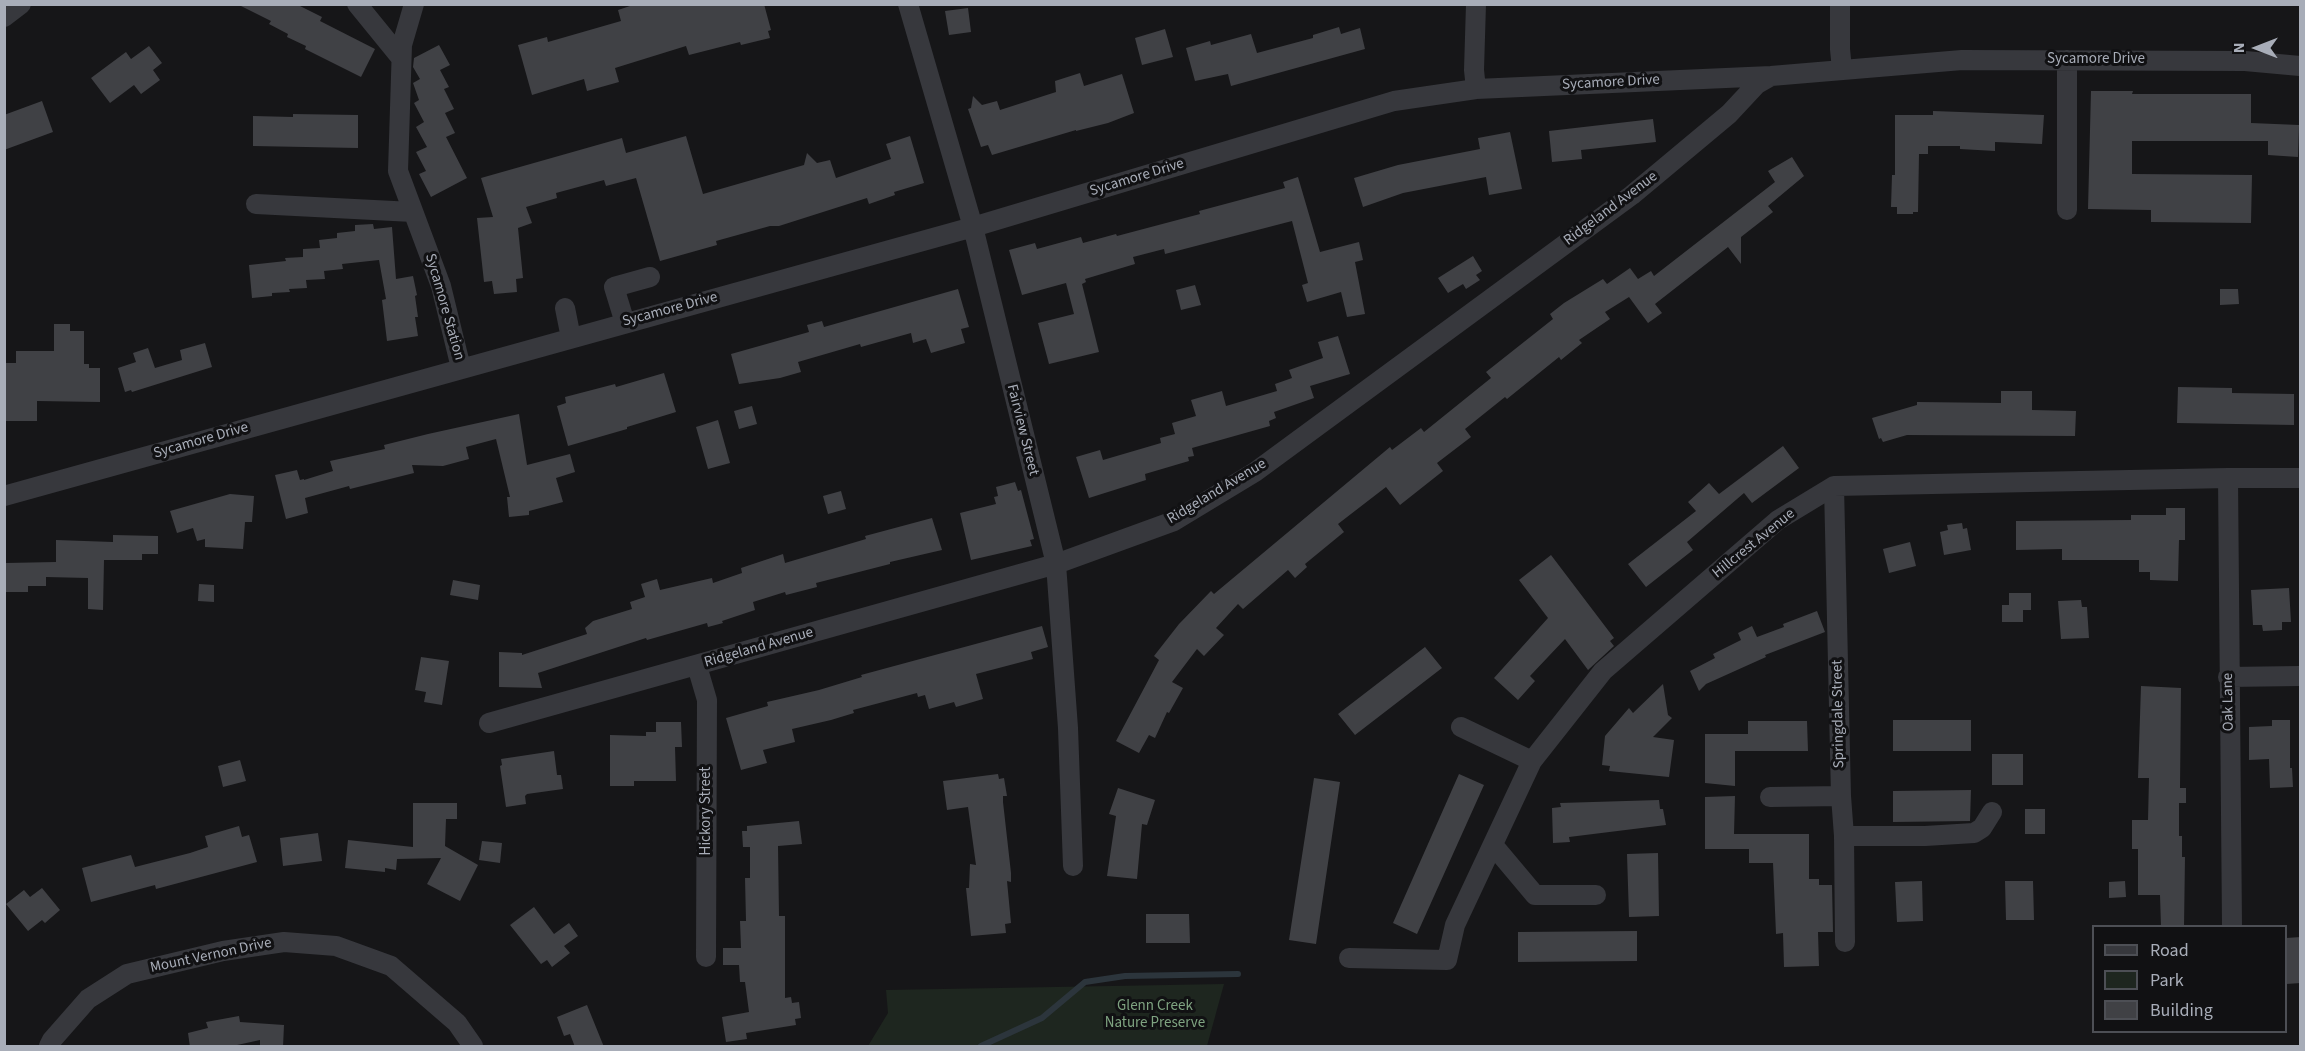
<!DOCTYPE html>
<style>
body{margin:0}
#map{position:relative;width:2305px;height:1051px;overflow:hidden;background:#161618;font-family:"Source Sans 3",sans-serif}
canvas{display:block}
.frame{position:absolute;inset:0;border:6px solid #a8adb8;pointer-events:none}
.legend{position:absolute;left:2092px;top:925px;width:195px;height:108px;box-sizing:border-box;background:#111113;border:2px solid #4d4f55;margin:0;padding:8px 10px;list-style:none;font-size:18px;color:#a8adb8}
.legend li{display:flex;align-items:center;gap:12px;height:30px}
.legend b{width:30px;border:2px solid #4d4f55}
.north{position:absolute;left:2227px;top:18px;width:60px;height:60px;-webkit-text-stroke:4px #111113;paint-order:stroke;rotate:270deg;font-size:16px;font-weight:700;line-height:24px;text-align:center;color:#a8adb8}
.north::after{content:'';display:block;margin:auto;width:21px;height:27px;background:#a8adb8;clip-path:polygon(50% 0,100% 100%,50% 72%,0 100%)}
</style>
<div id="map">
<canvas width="2305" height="1051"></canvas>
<div class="frame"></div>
<ul class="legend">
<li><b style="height:8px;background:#37383d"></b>Road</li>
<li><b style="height:16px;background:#1e261f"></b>Park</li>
<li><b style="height:16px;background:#404145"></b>Building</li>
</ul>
<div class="north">N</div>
</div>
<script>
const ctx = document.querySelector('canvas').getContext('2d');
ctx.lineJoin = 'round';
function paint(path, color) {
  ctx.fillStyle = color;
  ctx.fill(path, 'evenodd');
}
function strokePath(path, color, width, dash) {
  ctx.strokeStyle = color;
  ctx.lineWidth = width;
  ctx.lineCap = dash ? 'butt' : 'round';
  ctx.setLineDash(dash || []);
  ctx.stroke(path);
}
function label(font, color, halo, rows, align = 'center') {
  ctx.font = font + ' "Source Sans 3",sans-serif';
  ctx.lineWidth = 6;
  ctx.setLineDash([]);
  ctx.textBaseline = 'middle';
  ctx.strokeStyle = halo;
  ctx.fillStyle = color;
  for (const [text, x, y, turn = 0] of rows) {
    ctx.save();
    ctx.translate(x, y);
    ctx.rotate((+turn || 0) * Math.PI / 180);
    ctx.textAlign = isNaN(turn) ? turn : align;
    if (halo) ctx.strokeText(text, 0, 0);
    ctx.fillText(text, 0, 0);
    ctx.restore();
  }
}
paint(new Path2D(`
 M1224 984 1207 1046H868L888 1013 886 990Z`), '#1e261f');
strokePath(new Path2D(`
 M981 1046 1042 1018 1085 982 1125 976 1238 974`), '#2c353c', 6);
paint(new Path2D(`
 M237 4H296L322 17 320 21 375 49 361 77 305 49 306 46 287 37 288 34 269 24 271 21Z
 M636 4H764L771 30 768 31 770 38 741 45 740 42 689 55 686 46 615 68 619 82 587 91 584 79 532 95 518 45 547 37 548 42 621 21 618 10Z
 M968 8 971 32 949 35 945 11Z
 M1339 27 1341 34 1360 28 1365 49 1231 86 1228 74 1195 81 1186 48 1210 41 1211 45 1251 34 1257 53 1313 38V35Z
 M1165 29 1173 57 1142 65 1135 38Z
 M439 45 450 65 440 70 449 87 444 89 454 109 445 113 455 133 446 137 467 178 431 197 419 174 426 171 416 152 427 147 416 127 424 122 414 103 419 100 413 83 420 79 413 67 414 58Z
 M149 46 162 63 153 70 160 80 141 94 134 85 110 103 91 78 126 52 131 59Z
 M1080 73 1084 86 1122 74 1134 113 1108 123 1076 131V130L992 155 988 145 981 147 968 109 971 108 973 96 982 105 997 101 1000 110 1056 92 1055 81Z
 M2091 91H2133L2132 94H2251V123L2299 125 2298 157 2268 155V141H2132V174L2252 175 2251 223 2151 222V210L2088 209Z
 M42 101 53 132 4 150V115Z
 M1933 111 2044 115 2042 144 1995 142V151L1960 149V146H1928V154H1919L1918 212H1913V214H1897V207H1891L1892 175H1895V115H1933Z
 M293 114 358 115V148L253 146V116L293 117Z
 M1653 119 1656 142 1581 150 1582 159 1552 162 1549 131Z
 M1510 132 1522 189 1489 195 1486 177 1403 193 1363 207 1354 178 1398 165 1480 149 1478 138Z
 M686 136 703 194 804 165 807 153 817 163 830 160 836 178 891 159 886 144 910 136 924 183 894 192 895 195 869 204 867 198 779 226H770L716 241 717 245 660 261 636 178 606 186 604 180 556 193 557 198 526 207 532 223 518 228 523 278 516 279 517 292 494 294 492 281 484 282 477 218 493 217 481 178 622 138 626 153Z
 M1792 157 1804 176 1768 206 1773 212 1741 237V264L1728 247 1655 304 1662 313 1648 323 1629 297 1605 312 1610 319 1579 340 1582 343 1561 360 1559 357 1507 399 1505 397 1465 429 1471 437 1437 463 1443 471 1400 505 1386 487 1338 524 1344 532 1305 564 1307 567 1295 578 1288 570 1243 609 1238 604 1216 628 1224 635 1204 656 1197 649 1172 682 1183 688 1169 713 1167 712 1155 738 1149 735 1139 753 1116 741 1159 660 1154 656 1179 624 1211 591 1214 594 1390 447 1392 450 1421 428 1424 432 1491 378 1486 372 1553 319 1550 314 1564 303 1603 279 1607 284 1630 268 1638 279 1651 271 1654 276 1775 182 1768 171Z
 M1298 177 1320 252 1359 242 1363 260 1355 262 1365 314 1347 317 1341 292 1307 302 1302 285 1308 283 1292 221 1165 254 1164 249 1133 257 1135 264 1085 279 1086 282 1082 284 1099 352 1049 364 1038 323 1074 314 1066 283 1022 295 1009 250 1035 243 1037 249 1081 237 1083 243 1116 234 1117 236 1200 214 1199 211 1285 188 1283 182Z
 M373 224 374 229 392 227 396 279 413 276 417 295 415 296 418 317H415L418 336 387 341 382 300 386 299 379 260 342 264 343 269 324 271 325 279 306 280 307 288 289 289 290 292 272 293V296L252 298 249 265 286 261 285 258 303 257V249L320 248 319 240 337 238V233L355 231V225Z
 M1473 256 1482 271 1476 275 1480 280 1466 289 1463 284 1448 293 1438 278Z
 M1195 285 1201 305 1181 310 1176 290Z
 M958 289 969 327 961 329 965 343 931 353 926 339 913 343 911 333 861 347 860 344 798 362 801 372 780 378 739 384 731 354 809 332 807 325 822 321 824 327Z
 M2220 289H2238L2239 304 2220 305Z
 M54 324H70V331H84V364H89V368H100V402L37 401V421H4V363H16V351H54Z
 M1338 336 1350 374 1310 386 1314 398 1274 412 1276 418 1269 421 1270 426 1192 448 1194 456 1188 457 1189 461 1145 474 1146 480 1089 498 1076 457 1100 450 1103 460 1161 443 1160 438 1175 434 1172 423 1196 416 1191 400 1222 391 1226 406 1277 391 1275 384 1292 378 1289 370 1323 358 1318 342Z
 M205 343 212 367 132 392 131 390 125 392 118 368 136 362 133 353 148 348 155 368 182 360 180 350Z
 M664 373 676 412 627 427V429L568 446 557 406 566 403 565 397 615 384 616 387Z
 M2178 387 2232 388V393L2294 394V425L2177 423Z
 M2001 391H2032V410L2076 411 2075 436 1907 435 1883 442 1881 438 1879 439 1872 418 1917 405V402L2001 403Z
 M752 406 757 424 739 429 734 411Z
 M519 414 527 465 570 454 575 472 556 478 563 502 529 511V515L509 517 507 497H510L496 439 466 447 469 459 443 466 412 465 414 473 350 489 349 486 305 498 308 513 286 519 275 475 297 470 300 480 304 479V480L333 471 330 461 385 449 384 445 428 434Z
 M718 420 730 463 708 469 696 427Z
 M1783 446 1799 468 1752 503 1744 493 1687 542 1693 550 1646 587 1628 564 1696 511 1688 502 1709 483 1719 494Z
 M1015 482 1018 491 1021 490 1034 539 1030 540 1032 546 971 560 960 513 996 504 994 497 998 496 996 487Z
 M841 491 846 509 828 514 823 496Z
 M230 494 254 496 252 522H245L243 549 205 547V539L197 541 193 528 177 533 170 511Z
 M2166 508H2185V540H2179L2178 581 2150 580V572H2139V560H2062V549L2016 550V521L2131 520V515H2166Z
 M932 518 942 550 890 562V564L816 583 817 587 786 595 785 592 753 602 755 610 722 621 723 623 708 627 707 623 647 640 646 638 538 673 542 688 499 687V652L522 653V655L587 634 585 628 593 621 632 609 630 602 645 597 641 584 657 579 660 590 712 578 713 583 742 573 741 568 783 554 785 563 866 539 865 536Z
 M1962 523 1963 529 1967 528 1971 550 1944 555 1940 532 1948 530 1947 525Z
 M113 535 158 536V554H142V560H104L103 610 88 609V578L46 577V586H28V592H6V563L56 562V540L113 542Z
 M1910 542 1916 566 1889 573 1883 549Z
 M1551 555 1614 638 1610 641 1614 646 1588 670 1565 639 1530 676 1535 681 1518 700 1494 678 1548 618 1519 580Z
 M453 580 480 585 478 600 450 595Z
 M199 584 214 585V602L198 601Z
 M2289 588 2291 622H2282V630L2263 631 2262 625H2253L2251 590Z
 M2009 593H2031V610H2023V622H2002V605H2009Z
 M2081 600 2082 607H2087L2089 638 2061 639 2058 601Z
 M1817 611 1825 632 1765 655 1766 657 1706 684 1699 691 1690 671 1715 658 1713 654 1741 640 1738 633 1752 626 1757 637 1784 627 1783 624Z
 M1042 626 1048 647 1031 652 1033 659 976 674 983 699 956 707 954 702 929 709 925 695 918 697 917 693 853 710 854 713 831 720 792 729 795 742 763 750 767 763 741 770 726 718 768 706 767 702 819 690 862 677 861 675Z
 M1425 647 1442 668 1355 735 1338 714Z
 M421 657 449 661 442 705 424 702 426 692 415 690Z
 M1663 684 1668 715 1672 718 1653 737 1674 740 1669 777 1609 771 1610 766 1602 765 1605 736 1629 708 1633 713Z
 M2141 686 2181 688 2180 788H2186V803H2179V836H2182V857H2185L2184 927H2161L2160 895H2138V849H2132V820H2148L2149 778H2138Z
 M1893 720H1971V751H1893Z
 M2272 720H2290V768H2292L2293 787 2270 788 2269 759 2249 760V727L2272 726Z
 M1748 721H1807L1808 751H1735V786L1705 783V734H1748Z
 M656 722H681L682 747H675L676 781H634V786H610V735L646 736V732H656Z
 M554 751 557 775H561L563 789 527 794 525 796 526 804 506 807 500 766 502 765 501 759Z
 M1992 754H2023V785H1992Z
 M240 760 246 781 223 787 218 766Z
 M998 774 999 779 1004 778 1007 796H1003V802L1011 873V882L1007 881 1011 923 1005 924 1006 933 971 936 966 888H969L970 864 976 865 968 807 947 810 943 781Z
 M1459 774 1484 785 1417 934 1393 923Z
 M1314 778 1340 782 1316 944 1289 940Z
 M1118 788 1155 800 1147 825 1142 824 1137 879 1107 876 1116 816 1109 814Z
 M1971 790 1970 821 1893 822V791Z
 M1735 796 1734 834H1809V879H1819V885H1832L1833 932H1818L1819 966 1784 967 1783 933 1776 934 1773 863H1749V849H1705V797Z
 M1659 800 1660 809H1663L1666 825 1569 837 1570 842 1553 843 1552 808 1561 807 1560 803Z
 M413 803H457V819H446L445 846 478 865 460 901 427 884 441 858 397 859 396 870 385 868V872L345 868 348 840 413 847Z
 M2025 809H2045V834H2025Z
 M799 821 802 844 778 846 779 916H785V998L791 997 792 1003 799 1002 801 1018 795 1019 796 1025 746 1033 747 1039 726 1042 722 1017 749 1012 745 982H740L739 965H723V948H741L740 921H746L745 878H750V847H743L742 831H747V826Z
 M239 826 242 837 249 835 257 862 156 889 155 885 91 902 82 868 131 855 135 867 190 853 208 847 205 836Z
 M318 833 322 861 283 866 280 838Z
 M482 841 502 843 500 863 479 860Z
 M1658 853 1659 916 1629 917 1627 854Z
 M1922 881 1923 921 1897 922 1895 882Z
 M2005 881H2033L2034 920H2006Z
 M2125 881 2126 897 2109 898V882Z
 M42 888 60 910 45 923 42 920 28 931 6 904 24 890 30 897Z
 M534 907 554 934 569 923 578 936 564 946 570 953 552 967 547 960 541 964 510 925Z
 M1146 914H1189L1190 943H1146Z
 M1637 931V961L1518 962V932Z
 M2301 937V983L2286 984V938Z
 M587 1005 604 1047H575L570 1034 564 1036 557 1017Z
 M239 1016 240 1022 284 1025 283 1047H260V1040L228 1047H190L188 1033 208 1028 206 1022Z`), '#404145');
strokePath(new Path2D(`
 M357 4 401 58
 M414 4 402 45 398 171 441 286 461 368
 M908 4 973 227 1056 564 1068 728 1073 866
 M1476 4 1474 70 1476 89
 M1840 4V49L1842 70
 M4 17 21 4
 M2067 60V210
 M256 204 413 212
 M565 308 571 338
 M625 323 614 287 650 277
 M2228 478 2232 926
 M1834 486 1841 796 1844 836 1845 942
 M4 496 973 227 1394 101 1476 89 1771 76 1962 60 2245 61 2300 66
 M697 666 707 700 706 957
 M2228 677 2300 676
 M489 723 1056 564 1174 521 1255 472 1632 195 1729 114 1757 84 1771 76
 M1461 727 1532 761
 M1770 797 1841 796
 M1844 836H1925L1974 833 1982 828 1992 812
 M1493 845 1535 895H1596
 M1349 958 1447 960 1455 925 1532 761 1603 671 1778 520 1834 486 2228 478H2300
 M49 1046 52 1040 88 999 127 974 223 951 284 942 336 946 391 966 457 1023 473 1046`), '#37383d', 20);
label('15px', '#a8adb8', '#111113', [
 ["Sycamore Drive",2096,60],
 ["Sycamore Drive",1611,83,-3],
 ["Sycamore Drive",1137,178,-17],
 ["Ridgeland Avenue",1611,209,-37],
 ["Sycamore Station",444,307,74],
 ["Sycamore Drive",670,310,-15],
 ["Fairview Street",1022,430,76],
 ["Sycamore Drive",201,441,-16],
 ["Ridgeland Avenue",1217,492,-31],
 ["Hillcrest Avenue",1754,544,-39],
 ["Ridgeland Avenue",759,648,-16],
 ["Oak Lane",2229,702,-91],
 ["Springdale Street",1839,714,-91],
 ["Hickory Street",707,811,-90],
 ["Mount Vernon Drive",211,956,-12]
]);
label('15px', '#7fa381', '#111113', [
 ["Glenn Creek",1155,1007],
 ["Nature Preserve",1155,1024]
]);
</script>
